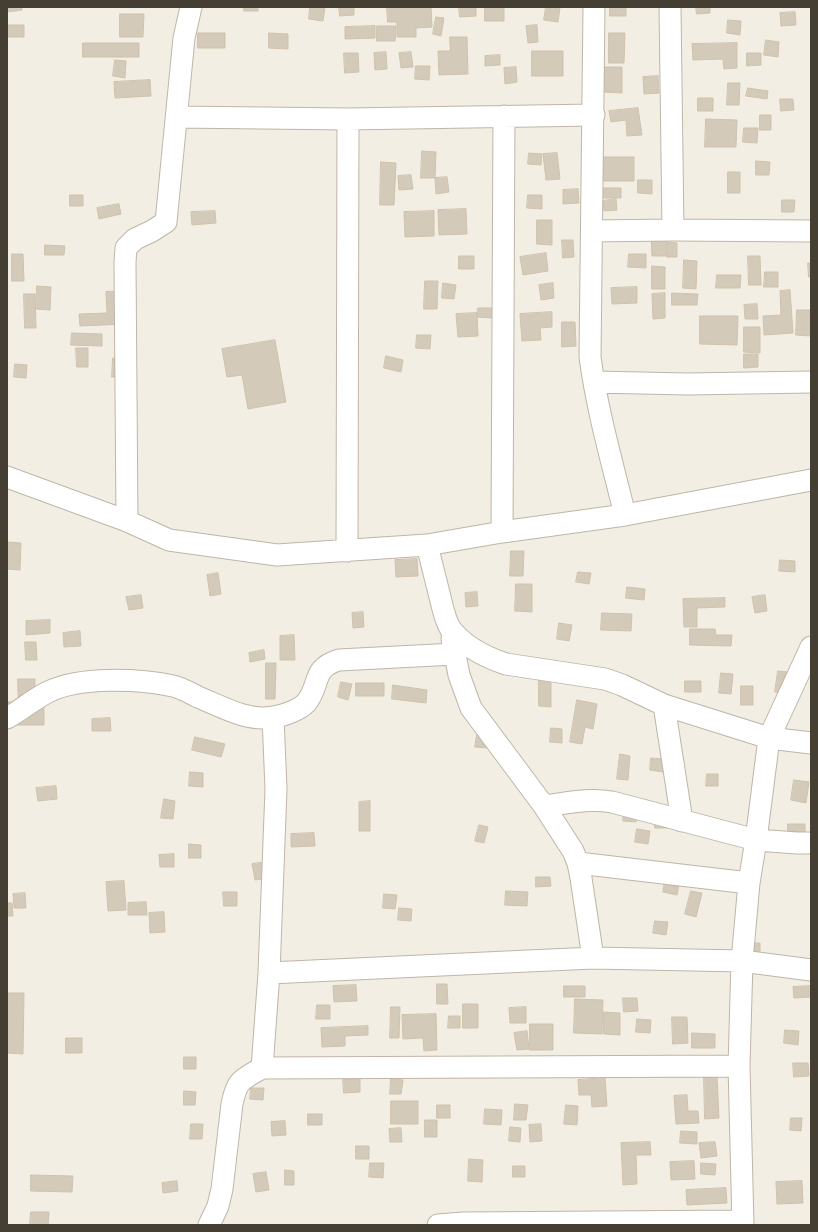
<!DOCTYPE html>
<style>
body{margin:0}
#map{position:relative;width:818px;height:1232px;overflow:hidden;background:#f3eee4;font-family:Overpass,sans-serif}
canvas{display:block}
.frame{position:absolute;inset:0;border:8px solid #453e33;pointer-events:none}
</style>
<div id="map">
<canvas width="818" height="1232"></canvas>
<div class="frame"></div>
</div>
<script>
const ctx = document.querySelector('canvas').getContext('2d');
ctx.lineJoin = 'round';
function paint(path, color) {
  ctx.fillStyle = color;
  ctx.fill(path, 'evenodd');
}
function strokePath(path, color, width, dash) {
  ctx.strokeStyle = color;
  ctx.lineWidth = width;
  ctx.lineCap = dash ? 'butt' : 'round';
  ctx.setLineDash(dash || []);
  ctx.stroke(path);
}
const building = new Path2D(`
 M7 7H22V10L7 12Z
 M244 7H258V11H244Z
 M310 7H325L323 21 309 19Z
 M339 7H354V15L340 16Z
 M387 7H431L432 27 416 28V37H397V22H388Z
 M459 7H476V16L460 17Z
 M485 7H517H504V21H485Z
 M546 7H560L558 22 544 20Z
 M610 7H626V16H610Z
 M696 7H710V13L697 14Z
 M795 12 796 25 781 26 780 13Z
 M120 14H144L143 37H120Z
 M436 17 444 18 441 36 433 34Z
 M728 20 741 21 740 35 727 33Z
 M7 25H24V37H7Z
 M537 25 538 42 528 43 526 26Z
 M375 26V38L345 39V27Z
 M377 26H396L395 41H377Z
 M198 33H225V48H198Z
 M269 33 288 34V49L269 48Z
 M609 33H625L624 63H609Z
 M450 37H467L468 74 439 75 438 51H450Z
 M766 40 779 42 778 57 764 55Z
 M83 43H139V57H83Z
 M737 43V68L724 69 723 59 693 60 692 44Z
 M532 51H563V76H532Z
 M386 52 387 69 375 70 374 53Z
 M411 52 413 67 401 68 399 53Z
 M344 53H358L359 72 345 73Z
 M747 53H761V65L747 66Z
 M500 55V65L485 66V56Z
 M115 60 126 61 125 78 113 76Z
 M416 66H430L429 80 415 79Z
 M516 67 517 82 505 84 504 68Z
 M603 67H622V93L603 92Z
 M658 76 659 93 644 94 643 77Z
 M150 80 151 96 115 98 114 82Z
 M728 83H740L739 105H727Z
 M748 88 768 91 767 99 746 96Z
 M698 98H713V111H698Z
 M780 99H793L794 110 781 111Z
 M638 108 642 135 627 136 626 120 611 122 609 111Z
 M760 115H771V130H760Z
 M706 119 737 120 736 147H705Z
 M744 128H758L757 143 743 142Z
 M422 151 436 152 435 178H421Z
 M529 153 542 154 541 165 528 164Z
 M557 153 560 179 546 180 543 154Z
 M604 157H634V181H604Z
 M756 161 770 162 769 175H756Z
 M381 162 396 163 394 205H380Z
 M728 172H740V193H728Z
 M411 175 413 189 399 190 398 176Z
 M447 177 449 192 436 194 435 178Z
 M638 180H652V194L638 193Z
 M603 188H621V198H602Z
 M578 189 579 203 563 204V190Z
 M70 195H83V206H70Z
 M528 195H542V209L527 208Z
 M616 199 617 210 604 211 603 201Z
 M782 200H795L794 212H782Z
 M119 204 121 214 99 219 97 208Z
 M466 209 467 234 439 235 438 210Z
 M215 211 216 223 192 225 191 212Z
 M434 211V236L405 237 404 212Z
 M537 220H552V245L537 244Z
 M666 231 667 256H652L651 232Z
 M562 240H573L574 257 563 258Z
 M668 242 677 243V257H667Z
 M45 245 65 246 64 255H45Z
 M546 253 548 271 523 275 520 257Z
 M12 254H23L24 281H12Z
 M629 254H646V268L628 267Z
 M459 256H474V269H459Z
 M748 256H760L761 285H749Z
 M684 260 697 261 696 289 683 288Z
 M808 263H811V277H809Z
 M652 266 665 267V289H652Z
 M765 272H778V287H764Z
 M717 275H741L740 288H716Z
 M425 281H438L437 309H424Z
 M443 283 456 285 454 299 442 298Z
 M553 283 554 298 541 300 539 285Z
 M37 286 51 287 50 310 36 309Z
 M637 287V303L612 304 611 288Z
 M790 290 793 333 764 335 763 316 781 315 780 291Z
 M124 291 125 324 80 326 79 314 107 313 106 292Z
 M665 293V318L653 319 652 294Z
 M672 293 698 294 697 305H672Z
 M24 294H35L36 328H25Z
 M757 304 758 319H745L744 305Z
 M478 308H492V318L477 317Z
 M797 310H811V336L796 335Z
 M552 312V327L540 328 541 340 522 341 520 314Z
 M477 313 478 336 458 337 456 314Z
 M700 316H738L737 345 700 344Z
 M562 322H575L576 346 562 347Z
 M744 327H760V353L744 352Z
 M72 333 102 334V346L71 345Z
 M417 335H431L430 349 416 348Z
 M275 340 286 402 248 409 242 375 227 377 222 349Z
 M76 348H88V367H77Z
 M744 354H758V367L744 368Z
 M386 356 403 360 401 372 384 368Z
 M113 358 127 359V377H112Z
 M15 364 27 365 26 378 14 377Z
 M7 542 21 543 20 570 7 569Z
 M511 551H524L523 576H510Z
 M417 559 418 576 396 577 395 560Z
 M780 560 795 561V572L779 571Z
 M578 572 591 573 589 584 576 582Z
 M218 573 221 594 210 596 207 575Z
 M516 584H532V612L515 611Z
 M627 587 645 589 644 600 626 598Z
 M477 592 478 606 466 607 465 593Z
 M141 595 143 608 129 610 126 597Z
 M765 595 767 611 755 613 752 597Z
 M725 598V607L697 608V627H684L683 599Z
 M363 612 364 627 353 628 352 613Z
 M602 613 632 614 631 631 601 630Z
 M50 620V633L26 635V621Z
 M559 623 572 625 569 641 557 639Z
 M690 629H715L716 635H732L731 646 690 645Z
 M80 631 81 646 64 647 63 633Z
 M294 635 295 660H280V636Z
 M25 642H36L37 660H26Z
 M264 650 265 659 250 662 249 653Z
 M266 663H276L275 699H266Z
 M539 671H551V707L539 706Z
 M778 671 787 672 784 693 775 692Z
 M721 673 733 674 731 694 719 693Z
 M18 679H35V699H44V725H7V702H18Z
 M685 681H701V692H685Z
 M341 682 352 684 348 700 338 697Z
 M356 683H384V696H356Z
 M393 685 427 690 426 703 392 699Z
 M741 686H753V705H741Z
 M577 700 597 704 593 729 585 727 582 744 570 742Z
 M110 718 111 731H92V719Z
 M551 728 562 729V743L550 742Z
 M477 735 489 736 488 748 475 747Z
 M195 737 225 744 221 757 192 750Z
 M620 754 630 756 628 780 617 779Z
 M651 758 664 759 663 772 650 770Z
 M190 772 203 773V787L189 786Z
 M707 774H718V786H706Z
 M794 780 809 782 806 803 791 800Z
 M56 786 57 799 38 801 36 788Z
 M164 799 175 801 173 819 161 818Z
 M370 801V831H359V802Z
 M624 809 637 810 636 822 623 821Z
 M655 817 671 828H655Z
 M788 824H805V832H788Z
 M479 825 488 827 484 843 475 841Z
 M637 829 650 831 648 844 635 842Z
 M314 833 315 846 291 847V834Z
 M189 844 201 845V858H189Z
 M174 854V867H160L159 855Z
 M267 862 270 878 255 880 252 864Z
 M666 876 680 879 677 895 663 892Z
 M536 877H550L551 886 536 887Z
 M124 881 126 910 108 911 106 882Z
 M506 891 528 892 527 906 505 905Z
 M691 891 702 893 696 917 685 914Z
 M223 892H237V906H224Z
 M25 893 26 908H14L13 894Z
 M384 894 397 895 395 909 383 908Z
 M146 902 147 915H128V903Z
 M7 903H12L13 916H7Z
 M399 908 412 909 411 921 398 920Z
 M164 912 165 932 150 933 149 913Z
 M655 921 668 922 666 935 653 933Z
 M749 943H760V964Z
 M437 984H447L448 1004H437Z
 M356 985 357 1001 334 1002 333 986Z
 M564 986H585V997H564Z
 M811 986V997L794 998 793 987Z
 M7 993H24L23 1054 7 1053Z
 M623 998H637L638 1011 624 1012Z
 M575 999 603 1000 602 1034 574 1033Z
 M463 1004H478V1028H463Z
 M317 1005H330V1019H316Z
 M391 1007H400L399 1038H390Z
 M526 1007V1023H510L509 1008Z
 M604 1012 620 1013V1035L604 1034Z
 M436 1014 437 1050 424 1051 423 1038 403 1039 402 1015Z
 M449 1016H460V1028H448Z
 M672 1017H687L688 1043 673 1044Z
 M637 1019 651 1020 650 1033 636 1032Z
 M530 1024H553V1050H530Z
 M368 1026V1035L345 1036V1046L322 1047 321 1028Z
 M785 1030 799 1031 798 1045 784 1043Z
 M527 1031 529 1049 517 1050 514 1033Z
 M692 1033 715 1034V1048H692Z
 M66 1038H82V1053H66Z
 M184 1057H196V1069H184Z
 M793 1063H808L809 1076 794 1077Z
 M704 1077H717L719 1118 705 1119Z
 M391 1078 403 1080 401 1094H390Z
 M605 1078 607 1106 592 1107 591 1095H579L578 1080Z
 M343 1079H360V1092L344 1093Z
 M251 1088H264L263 1100 250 1099Z
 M184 1091 196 1092 195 1105H184Z
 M687 1095 688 1111H698L699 1123 676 1124 674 1096Z
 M391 1101H418V1124H391Z
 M515 1104 528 1105 526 1120H514Z
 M437 1105H450V1118H437Z
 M566 1105 578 1106 577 1125 564 1124Z
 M485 1109 502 1110 501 1125 484 1124Z
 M308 1114H322V1125H308Z
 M791 1118H802L801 1131 790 1130Z
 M425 1120H437V1137H425Z
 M285 1121 286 1135 272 1136 271 1122Z
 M191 1124H203L202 1139H190Z
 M541 1124 542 1141 530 1142 529 1125Z
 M510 1127 521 1128 520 1142 509 1141Z
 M401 1128 402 1142H390L389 1129Z
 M681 1131 697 1132V1144L680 1143Z
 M650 1142 651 1155H636L637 1184 623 1185 621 1143Z
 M715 1142 717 1156 701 1158 699 1143Z
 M356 1146H369V1159H356Z
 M469 1159 483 1160 482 1182 468 1181Z
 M694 1161 695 1179 671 1180 670 1162Z
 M370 1163H384L383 1178 369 1177Z
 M701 1163 716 1164 715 1175 701 1174Z
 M513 1166H525V1177H513Z
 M285 1170 294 1171V1185H285Z
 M266 1172 269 1190 256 1192 253 1174Z
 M31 1175 73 1176 72 1192 31 1191Z
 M177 1181 178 1191 163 1193 162 1183Z
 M802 1181 803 1203 777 1204 776 1182Z
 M726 1188 727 1203 687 1205 686 1190Z
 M31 1212H49L48 1225H30Z`);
paint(building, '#d4cab9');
strokePath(building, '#cfc2ac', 1);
const street = new Path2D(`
 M594 7 590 357C597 410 612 462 625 515
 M670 7 673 230
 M177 117 348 119 594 115
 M592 231 673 230 811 231
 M594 382 688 384 811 382
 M7 477 127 521 169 540 277 555 427 545 502 532 625 515 811 480
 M127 521 125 262 126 248 135 239 152 231 166 222 184 38 191 7
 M502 532 504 116
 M427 545C431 561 435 577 439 593 442 604 444 618 450 628 464 647 485 657 506 664L605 679 622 685 664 705 769 738 811 743
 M347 551 348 119
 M452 639 459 675 471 708 544 806 573 851 578 863 581 878 593 958
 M664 705 682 821
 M7 718C21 710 34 699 48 692 80 676 139 679 173 686 182 688 190 693 198 697 221 706 247 722 273 717 283 716 299 710 306 703 321 685 311 668 339 660L455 654
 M544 806C568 803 588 798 612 802L756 840 797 843H811
 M578 863 749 883
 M269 973 593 958 742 961 811 970
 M262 1068 739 1066
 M209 1225 218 1206 222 1189 232 1104C237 1080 241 1080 262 1068L269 973 276 789 273 717
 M438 1225 463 1223 743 1221
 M743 1225 739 1066 742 961 749 883 756 840 769 738 811 647`);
strokePath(street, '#beb6a6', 23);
strokePath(street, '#fff', 21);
</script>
